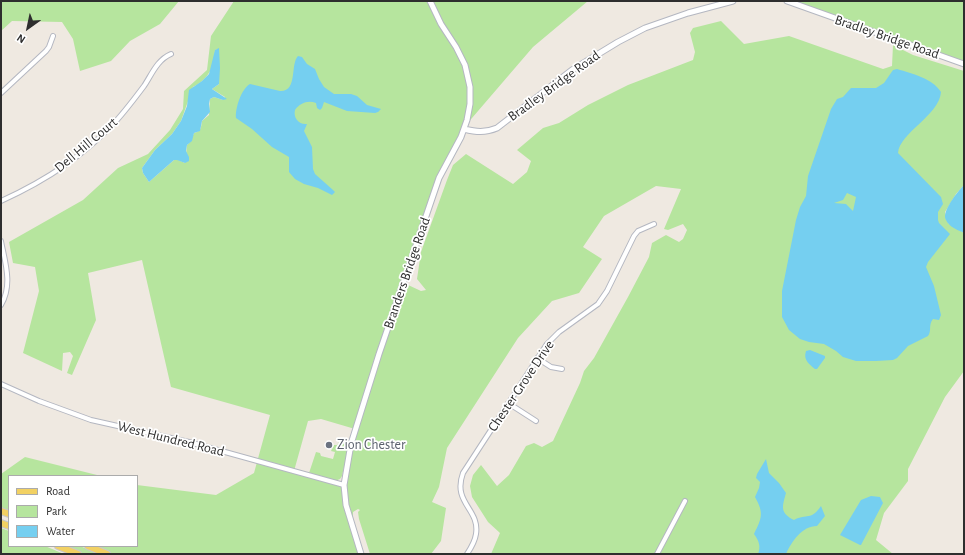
<!DOCTYPE html>
<style>
body{margin:0}
#map{position:relative;width:965px;height:555px;overflow:hidden;background:#efe9e1;font-family:"Alegreya Sans",sans-serif}
canvas{display:block}
.frame{position:absolute;inset:0;border:2px solid #2e2e2e;pointer-events:none}
.legend{position:absolute;left:8px;top:475px;width:130px;height:72px;box-sizing:border-box;background:#fff;border:1px solid #ababab;margin:0;padding:5px 7px;list-style:none;font-size:12px;color:#2e2e2e}
.legend li{display:flex;align-items:center;gap:8px;height:20px}
.legend b{width:20px;border:1px solid #ababab}
.north{position:absolute;left:8px;top:8px;width:40px;height:40px;-webkit-text-stroke:3px #fff;paint-order:stroke;rotate:213deg;font-size:11px;font-weight:700;line-height:16px;text-align:center;color:#2e2e2e}
.north::after{content:'';display:block;margin:auto;width:14px;height:18px;background:#2e2e2e;clip-path:polygon(50% 0,100% 100%,50% 72%,0 100%)}
</style>
<div id="map">
<canvas width="965" height="555"></canvas>
<div class="frame"></div>
<ul class="legend">
<li><b style="height:5px;background:#f2d163"></b>Road</li>
<li><b style="height:11px;background:#b6e59e"></b>Park</li>
<li><b style="height:11px;background:#75cff0"></b>Water</li>
</ul>
<div class="north">N</div>
</div>
<script>
const ctx = document.querySelector('canvas').getContext('2d');
ctx.lineJoin = 'round';
function paint(path, color) {
  ctx.fillStyle = color;
  ctx.fill(path, 'evenodd');
}
function strokePath(path, color, width, dash) {
  ctx.strokeStyle = color;
  ctx.lineWidth = width;
  ctx.lineCap = dash ? 'butt' : 'round';
  ctx.setLineDash(dash || []);
  ctx.stroke(path);
}
function label(font, color, halo, rows, align = 'center') {
  ctx.font = font + ' "Alegreya Sans",sans-serif';
  ctx.lineWidth = 3.5;
  ctx.setLineDash([]);
  ctx.textBaseline = 'middle';
  ctx.strokeStyle = halo;
  ctx.fillStyle = color;
  for (const [text, x, y, turn = 0] of rows) {
    ctx.save();
    ctx.translate(x, y);
    ctx.rotate((+turn || 0) * Math.PI / 180);
    ctx.textAlign = isNaN(turn) ? turn : align;
    if (halo) ctx.strokeText(text, 0, 0);
    ctx.fillText(text, 0, 0);
    ctx.restore();
  }
}
paint(new Path2D(`
 M1 1H179L160 24 130 41 111 61 80 71 73 39 62 22 12 21 1 31Z
 M234 1H588L533 47 466 125 443 170 355 429 321 419 308 421 294 471 343 485 361 554H109L91 546H137V485L216 495 254 473 270 415 171 387 142 260 88 273 96 320 72 375 67 373 73 356 70 352 63 353 62 371 23 353 39 291 35 267 13 263 9 242 83 200 118 168 148 154 170 130 183 109 184 91 207 70 211 36ZM219 49V84L212 89 225 97 223 100 214 97 210 99 209 115 202 121C201 128 201 131 194 133L190 142 187 145 185 163 176 159 174 160 149 182 143 173 142 168 155 150 172 134 181 121 193 87C208 80 215 66 215 50Z
 M791 1H964V63Z
 M721 21 744 44 789 36 883 69 892 66 893 45 913 55 964 71V185L956 194 945 212 948 223 964 233V371L945 397 908 469V481L884 513 876 540 893 554H491L500 533 488 522 472 497 470 486 473 475 481 465 497 486 509 475 526 446 534 443 542 447 553 441 580 383 584 371 594 358 628 297 649 257 652 243 666 235 679 242 683 239 687 230 683 224 668 230 664 229 681 189 656 186 604 216 583 247 602 259 579 293 552 301 518 338 447 448 439 487 432 502 446 508 441 541 431 554H370L359 519 358 512 360 510 358 509 353 512V519L349 508 346 482 353 444 366 400 406 284 421 291 426 290 417 279 421 252 447 180 453 165 466 154 513 184 527 172 531 161 517 150 543 128 559 123 588 105 628 85 693 60 695 52 690 33 693 28Z
 M348 440 350 441 342 476 340 479 335 481 309 473 316 452 320 453 321 456 333 459 335 452 331 451 334 445H337L339 442 346 444Z
 M25 457 101 476H9V513L1 510V474Z
 M1 528 9 531V546H45L64 554H1Z
 M62 546H80L99 554H81Z`), '#b6e59e');
paint(new Path2D(`
 M219 48 220 68 219 84 212 89 227 99 223 100 214 97 210 99 209 104 210 112 202 121 200 131 194 133 192 141 187 145 186 151 189 157V161L185 163 177 160H174L149 182 143 173 142 168 155 150 172 134 181 121 187 106 189 90 202 81 209 74 215 50Z
 M298 56 302 57 307 64 315 69 319 79 324 87 334 94H351L357 96 367 105 381 109 378 112 375 113 347 111 324 102 322 108 320 110 317 108 316 103C308 100 300 103 295 110 293 118 299 125 307 124L304 131 312 147 313 169 315 174 333 190 335 192 332 195 318 188 304 184 295 179 289 172V157L272 147 252 129 236 118C235 109 241 89 250 84L280 91C298 92 290 64 298 56Z
 M897 69C913 74 932 78 941 92 939 116 900 132 898 153L941 197 943 204 938 212V220L939 223 950 234 928 262 926 267 934 286 941 315 939 320 933 319C928 325 932 331 928 336L908 346 897 358 893 360 876 361H856L843 357 836 351 824 344 809 342 800 339 789 330 782 317V291L796 220 800 207 806 196 808 176 831 109 837 99 843 97 851 88H876L884 83 893 70ZM847 193 856 197 853 211 846 204 834 203 843 200Z
 M964 185V233C958 230 949 227 946 220 941 212 958 191 964 185Z
 M810 350 825 356V358L817 369H815C809 364 803 360 806 351Z
 M766 459 769 473 779 483 786 493C782 507 780 513 794 520 807 513 811 521 821 506L825 516 817 526C802 526 792 541 786 554H758C761 546 759 541 754 534 762 518 764 513 755 497L759 488 760 482 756 478 757 474Z
 M871 496 880 497 883 503 861 545H860L840 535 861 500Z`), '#75cff0');
const minor = new Path2D(`
 M1 93 46 51 49 47 53 36
 M1 201C43 182 84 156 116 121 126 110 135 98 144 86 152 74 157 60 171 54
 M1 241C5 262 13 285 1 305
 M537 358 551 367 562 369
 M1 384 39 401 91 420 189 442 344 485
 M508 403 536 421
 M467 554C471 548 475 541 476 534 480 509 452 503 463 473L547 344 559 332 598 304 607 291 634 236 638 231 654 224
 M657 554 685 501`);
const tertiary = new Path2D(`
 M787 1 964 64
 M464 129C476 132 485 133 497 128L572 70 618 42 645 28 688 13 733 1
 M361 554 346 505 344 485 351 444 379 354 439 178 461 137 467 120 470 104V87L465 65 456 47 441 24 430 1`);
const primary = new Path2D(`
 M1 511 9 514
 M1 523 9 526
 M58 546 78 554
 M88 546 107 554`);
strokePath(minor, '#b4b7c1', 6);
strokePath(tertiary, '#b4b7c1', 7);
strokePath(primary, '#c9c9c9', 8);
strokePath(minor, '#fff', 4);
strokePath(tertiary, '#fff', 5);
strokePath(primary, '#f2d163', 6);
for (const [x, y, r, color] of [
 [329,445,4,"#6b7280"]
]) {
  const dot = new Path2D();
  dot.arc(x, y, r, 0, 2 * Math.PI);
  ctx.fillStyle = color;
  ctx.fill(dot);
  strokePath(dot, '#fff', 1.5);
}
label('14px', '#2e2e2e', '#fff', [
 ["Bradley Bridge Road",887,37,19],
 ["Bradley Bridge Road",554,86,-36],
 ["Dell Hill Court",86,145,-40],
 ["Branders Bridge Road",407,273,-71],
 ["Chester Grove Drive",521,386,-56],
 ["West Hundred Road",171,439,14]
]);
label('14px', '#5b616d', '#fff', [
 ["Zion Chester",337,445]
], 'left');
</script>
